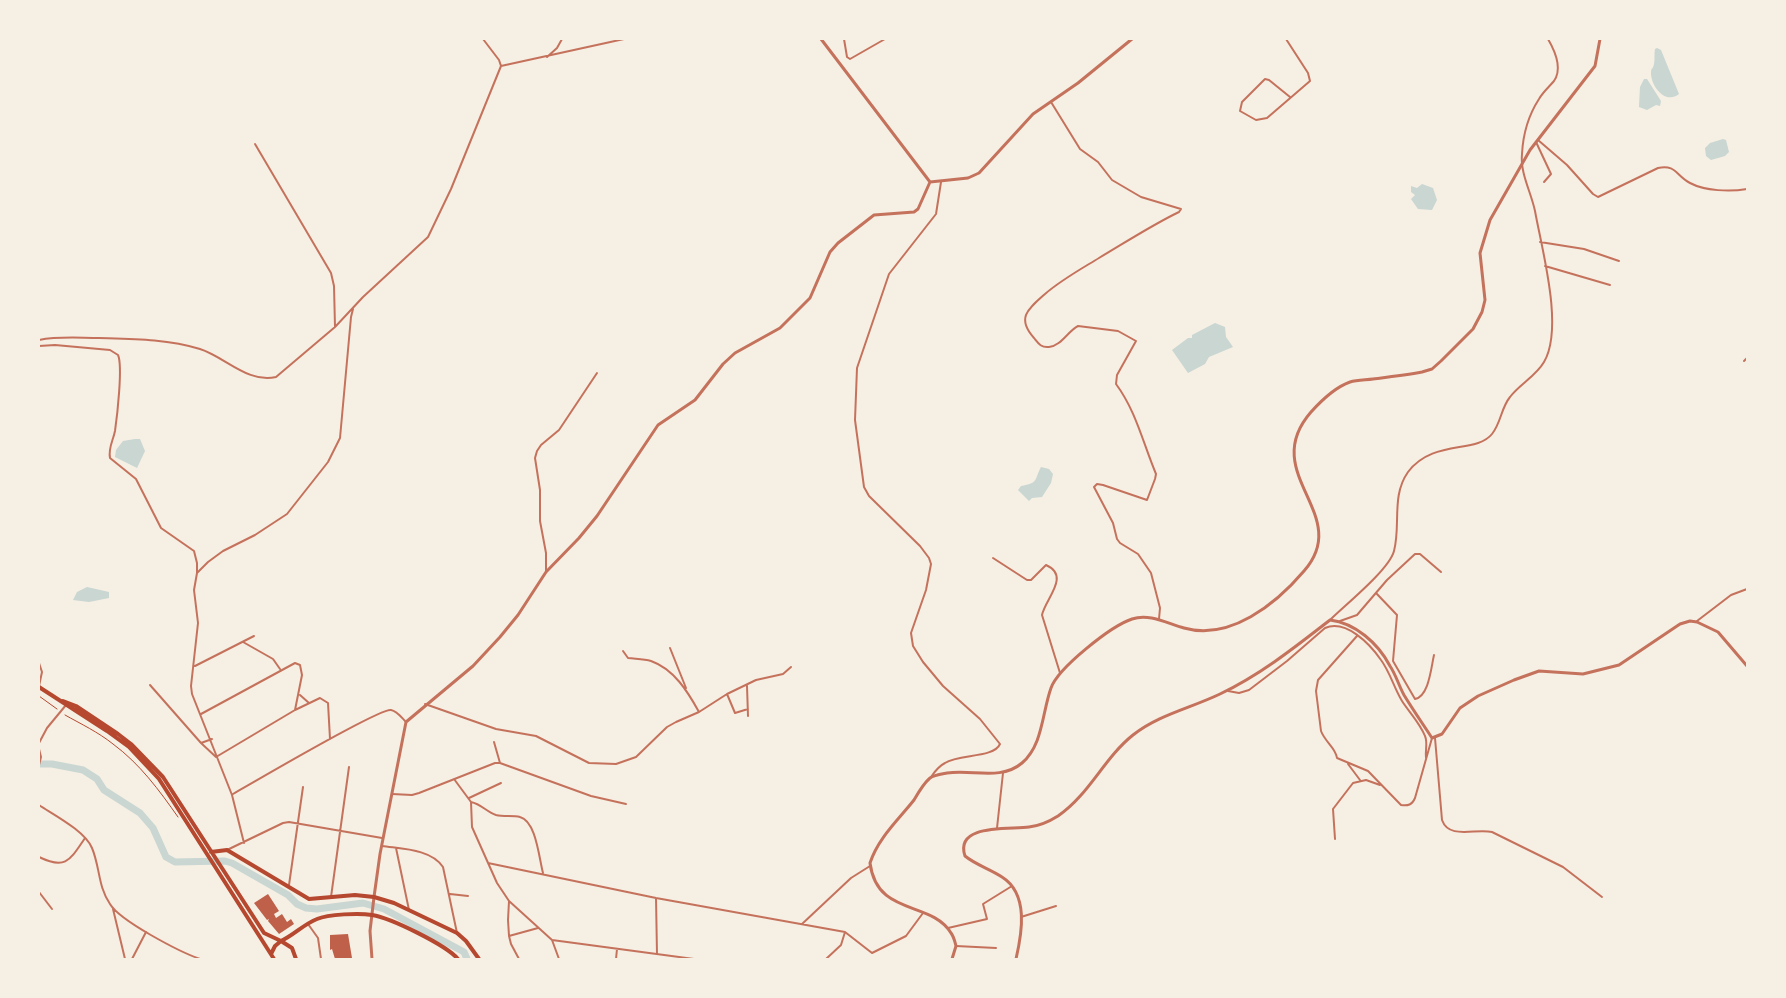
<!DOCTYPE html>
<style>
body{margin:0}
#map{position:relative;width:1786px;height:998px;overflow:hidden;background:#f6efe4;font-family:Montserrat,sans-serif}
canvas{display:block}
.frame{position:absolute;inset:0;border:40px solid #f6efe4;pointer-events:none}
</style>
<div id="map">
<canvas width="1786" height="998"></canvas>
<div class="frame"></div>
</div>
<script>
const ctx = document.querySelector('canvas').getContext('2d');
ctx.lineJoin = 'round';
function paint(path, color) {
  ctx.fillStyle = color;
  ctx.fill(path, 'evenodd');
}
function strokePath(path, color, width, dash) {
  ctx.strokeStyle = color;
  ctx.lineWidth = width;
  ctx.lineCap = dash ? 'butt' : 'round';
  ctx.setLineDash(dash || []);
  ctx.stroke(path);
}
paint(new Path2D(`
 M1657 48 1661 50 1679 94C1665 105 1651 86 1651 73 1651 67 1653 70 1654 64 1655 59 1654 54 1655 49Z
 M1644 79H1647L1661 101 1660 106 1656 105 1647 110 1639 107 1640 87Z
 M1723 139 1726 140 1729 152 1725 156 1711 160 1706 156 1705 148 1710 143Z
 M1422 184 1433 188 1437 200 1432 210 1418 209 1411 199 1415 195 1411 192V186L1417 188Z
 M1215 323 1225 327 1226 337 1233 347 1209 357 1205 364 1188 373 1172 350 1188 338H1192V335Z
 M135 439H140L145 451 137 468 115 457 116 450 123 441Z
 M1041 467 1049 469 1053 474 1051 483 1042 497 1032 498 1029 501 1018 490 1021 486C1039 483 1034 480 1041 467Z
 M87 587 109 592V598L89 602 73 600 77 592Z`), '#c9d6d2');
strokePath(new Path2D(`
 M39 764H52L83 770 97 779 104 790 140 813 153 828 166 857 175 862 225 861 232 863 288 895 297 904 306 908 317 909 363 903 384 909 464 952 467 959`), '#c9d6d2', 7);
paint(new Path2D(`
 M268 894 279 911 274 914 276 918 282 914 287 922 291 919 294 924 279 934 268 921 269 919 267 920 254 903Z
 M348 934 352 958 335 959 332 949 330 950V935Z`), '#bf614a');
strokePath(new Path2D(`
 M39 696 57 709
 M65 715C81 724 98 732 113 744 140 764 159 790 178 817`), '#b5482f', 1);
strokePath(new Path2D(`
 M483 39 499 60 501 66
 M844 39 847 57 850 59 885 39
 M1286 39 1308 73 1310 81 1267 118 1256 120 1240 111 1242 102 1265 79 1269 80 1290 97
 M547 57 557 48 562 39
 M501 66 624 39
 M1051 102 1080 149 1098 162 1112 180 1141 197 1181 209 1179 212C1152 225 1126 242 1099 258 1081 269 1061 280 1045 294 1028 309 1016 318 1034 338 1038 343 1041 348 1049 347 1061 346 1068 331 1078 326L1118 331 1136 341 1117 375 1116 384C1136 411 1143 443 1156 474L1155 479 1147 500 1103 485 1097 484 1094 487 1113 523 1117 539 1120 543 1138 554 1151 573 1160 608 1159 619
 M1538 140 1567 165 1593 194 1598 197 1658 168C1676 164 1676 176 1690 183 1705 191 1730 192 1747 189
 M1536 142 1551 174 1544 182
 M255 144 331 273 334 286 335 327
 M1540 242 1584 249 1619 261
 M1545 266 1610 285
 M39 340C59 336 79 338 99 338 133 339 167 339 200 349 225 357 249 384 276 377L335 327 363 297 428 237 451 189 501 66
 M39 346 55 345 110 350 118 355C123 366 117 417 115 431 113 441 108 448 110 458L136 479 161 528 194 551 197 563V573
 M1744 361 1747 358
 M993 558 1027 580H1031L1046 565C1071 576 1045 599 1042 615L1060 673
 M546 572V553L540 521V490L535 458 537 451 541 445 559 430 597 373
 M1376 593 1397 615 1393 661 1415 699C1429 696 1431 668 1434 655
 M1330 620C1345 605 1389 570 1394 551 1401 525 1391 496 1408 472 1433 439 1476 454 1492 434 1501 423 1501 408 1510 397 1520 384 1536 376 1544 362 1564 328 1542 250 1535 211 1531 192 1520 173 1522 154 1523 134 1528 116 1539 99 1543 92 1549 87 1554 81 1563 68 1555 51 1548 39
 M1340 621 1357 615 1387 580 1415 554H1420L1441 572
 M1697 621 1731 595 1747 589
 M1357 636 1318 680 1316 691 1321 731C1325 742 1336 748 1337 758L1368 771 1401 805C1408 806 1412 805 1415 798L1432 738
 M243 642 273 659 280 669
 M670 648 686 688
 M623 651 628 658C636 659 644 659 651 661 674 669 688 692 699 712
 M39 663 42 672 39 686
 M195 666 254 636
 M150 685 201 743 216 757 295 710 320 698 328 703 330 739
 M747 686 748 716
 M1228 691 1239 693 1249 690 1287 661 1325 628C1346 619 1370 644 1381 660 1390 672 1394 688 1402 701 1409 712 1420 723 1425 736 1428 743 1425 750 1426 758
 M727 694 735 713 748 709
 M300 695 309 703
 M425 704 496 729 536 736 589 763 616 764 636 757 667 727 676 722 699 712 727 694 756 680 783 674 791 667
 M201 714 295 663 300 665 302 675 295 710
 M1435 738 1442 820C1449 840 1476 828 1492 832L1563 867 1602 897
 M494 742 500 763
 M39 743 47 728 66 705
 M201 743 212 739
 M39 749 41 757 39 765
 M1348 764 1360 780
 M931 777C935 771 939 766 945 763 959 754 994 758 1000 744L980 719 943 686 923 662 913 646 911 633 926 590 931 564 929 558 920 546 869 496 864 487 855 420 857 368 889 274 936 214 941 182
 M454 779 471 802 472 827 497 883 509 901 552 940 559 959
 M233 794C252 783 380 708 391 710 397 711 402 718 406 722
 M392 794 412 795 419 793 495 763H500L591 796 626 804
 M469 798 501 783
 M471 802C481 804 487 812 496 815 504 817 513 815 520 817 536 821 539 858 543 873
 M39 805C54 815 85 831 92 848 100 867 98 887 110 904 120 921 180 952 200 959
 M997 828 1003 773
 M1335 839 1333 809 1353 783 1366 780 1380 785
 M244 843 232 795 192 694 191 686 198 623 194 590 197 573 208 562 223 551 255 535 287 514 328 462 340 438 351 317 353 309
 M382 846C402 849 431 849 443 867L457 933
 M396 848 409 910
 M227 850 283 823 289 822 382 838
 M39 857C66 870 70 860 85 838
 M488 863 656 898 845 932 872 953 906 936 923 913
 M289 885 303 787
 M39 892 52 909
 M450 894 468 896
 M331 897 349 767
 M656 898 657 954
 M113 909 125 959
 M1021 917 1056 906
 M308 924 318 938 321 959
 M802 924 851 878 870 866
 M948 928 987 919 983 904 1012 886
 M509 936 508 920 509 901
 M552 940 694 959
 M956 946 996 948
 M132 959 146 932
 M519 959 511 944 509 936 538 928
 M616 959 617 949
 M826 959 841 945 845 932`), '#c5725c', 2);
strokePath(new Path2D(`
 M821 39 930 182
 M372 959 370 931 374 897 380 854 406 722 473 666 500 637 518 615 546 572 579 538 597 516 658 425 695 400 723 364 735 353 780 328 810 298 830 252 838 243 874 215 914 212 918 209 930 182 968 178 979 173 1033 114 1078 83 1132 39
 M952 959 956 946C955 942 954 937 951 933 931 900 877 917 870 863 878 838 899 819 914 800 918 793 924 783 930 778 934 775 942 774 947 773 972 769 1001 781 1022 763 1043 745 1042 713 1051 688 1058 668 1111 626 1132 619 1150 613 1168 624 1184 628 1230 641 1276 604 1304 571 1354 514 1257 474 1311 412 1320 402 1336 387 1350 382 1357 380 1366 380 1373 379 1389 377 1406 375 1422 372L1432 369 1441 361 1473 329 1482 312 1485 300 1480 253 1490 220 1530 150 1595 66 1600 39
 M1016 959C1022 933 1029 894 1002 877 990 869 976 865 965 856 954 823 1011 830 1029 827 1039 826 1050 821 1058 816 1089 795 1104 758 1133 735 1158 715 1191 708 1220 694 1260 675 1294 648 1330 620 1355 623 1378 643 1390 666 1396 675 1399 686 1404 695 1413 710 1423 724 1432 738L1442 734 1460 708 1478 696 1514 680 1539 671 1583 674 1619 665 1680 624 1690 621 1697 622 1718 632 1747 666`), '#c5725c', 3);
strokePath(new Path2D(`
 M39 687 107 731 129 747 159 779 274 959
 M63 701 76 706 118 734 131 744 163 777 264 933 281 941C294 935 304 924 317 919 328 914 360 913 372 915 391 918 446 945 458 959
 M211 852 227 850 309 899 355 895 374 897 394 903 457 933 466 941 479 959
 M271 954 275 946 281 941 292 948 296 959`), '#b5482f', 4);
</script>
